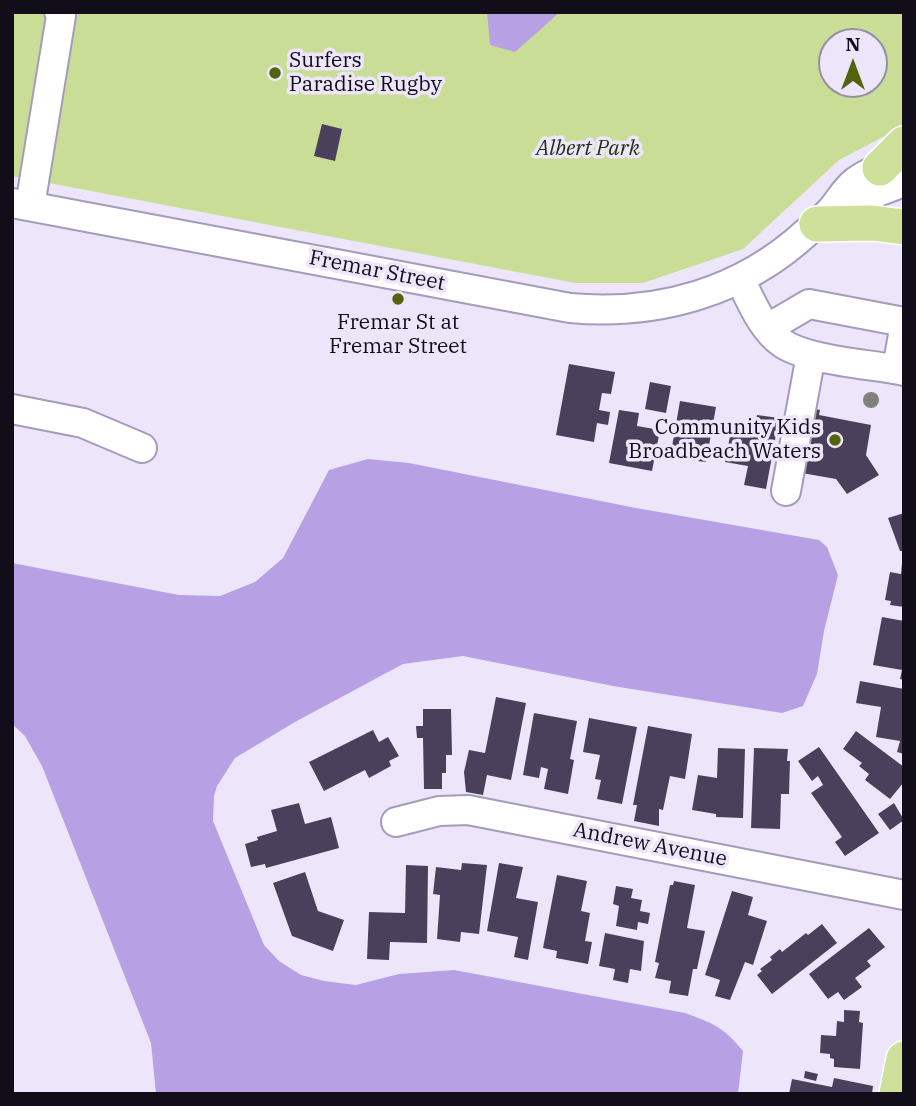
<!DOCTYPE html>
<style>
body{margin:0}
#map{position:relative;width:916px;height:1106px;overflow:hidden;background:#ede6fb;font-family:"IBM Plex Serif",serif}
canvas{display:block}
.frame{position:absolute;inset:0;border:14px solid #120e19;pointer-events:none}
.north{position:absolute;left:818px;top:28px;width:70px;height:70px;box-sizing:border-box;background:#ede6fb;border:2px solid #9590a1;border-radius:50%;rotate:0deg;font-size:19px;font-weight:700;line-height:28px;text-align:center;color:#120e19}
.north::after{content:'';display:block;margin:auto;width:24px;height:32px;background:#52630c;clip-path:polygon(50% 0,100% 100%,50% 72%,0 100%)}
</style>
<div id="map">
<canvas width="916" height="1106"></canvas>
<div class="frame"></div>
<div class="north">N</div>
</div>
<script>
const ctx = document.querySelector('canvas').getContext('2d');
ctx.lineJoin = 'round';
function paint(path, color) {
  ctx.fillStyle = color;
  ctx.fill(path, 'evenodd');
}
function strokePath(path, color, width, dash) {
  ctx.strokeStyle = color;
  ctx.lineWidth = width;
  ctx.lineCap = dash ? 'butt' : 'round';
  ctx.setLineDash(dash || []);
  ctx.stroke(path);
}
function label(font, color, halo, rows, align = 'center') {
  ctx.font = font + ' "IBM Plex Serif",serif';
  ctx.lineWidth = 7;
  ctx.setLineDash([]);
  ctx.textBaseline = 'middle';
  ctx.strokeStyle = halo;
  ctx.fillStyle = color;
  for (const [text, x, y, turn = 0] of rows) {
    ctx.save();
    ctx.translate(x, y);
    ctx.rotate((+turn || 0) * Math.PI / 180);
    ctx.textAlign = isNaN(turn) ? turn : align;
    if (halo) ctx.strokeText(text, 0, 0);
    ctx.fillText(text, 0, 0);
    ctx.restore();
  }
}
paint(new Path2D(`
 M12 12H904V128L896 130 839 160 743 249 643 283H575L12 176ZM832 42H874V84H832Z`), '#c9dd96');
paint(new Path2D(`
 M487 12H560L515 52 490 45Z
 M368 459 409 463 636 508 819 540 827 547 838 575 824 631 817 674 803 706 782 713 613 686 463 656 403 664 295 722 235 758 217 786 214 796 213 821 264 945 279 961 301 975 324 981 356 985 399 974 454 970 685 1013C712 1023 724 1027 743 1051L738 1094H156L151 1043 42 766 25 736 12 724V563L179 595 220 596 255 582 283 558 329 470Z`), '#b8a0e5');
paint(new Path2D(`
 M322 124 342 129 335 161 314 156Z
 M569 364 615 372 611 394 602 393 599 410 610 412 608 425 597 423 594 442 556 435Z
 M650 382 671 386 666 413 645 409Z
 M680 401 716 407 706 462 670 458Z
 M810 408 820 410 819 415 871 425 866 455 879 475 847 494 836 479 796 472Z
 M619 410 639 413 637 426 660 430 652 471 609 463Z
 M757 415 779 418 766 489 744 485 748 466 725 462 731 431 753 435Z
 M904 513V551H900L888 518Z
 M902 563 904 564V607L890 605 891 601 885 600 890 572 901 574Z
 M882 617 904 621V680L900 679 902 670 873 665Z
 M860 681 904 689V754L897 752 900 741 876 737 881 707 856 703Z
 M496 697 526 703 511 780 487 775 483 795 466 792 464 772 469 750 485 753Z
 M423 709H451L452 755H446V773H442V789H424L423 738H417L416 726H423Z
 M534 713 577 721 570 759 574 760 568 794 544 789 548 769 541 767 539 778 523 775Z
 M589 718 637 727 622 804 597 799 601 780 595 779 600 755 583 752Z
 M648 726 692 734 685 779 670 776 663 810 659 809V826L634 821 637 805H633Z
 M373 730 379 742 388 737 399 756 389 761 391 766 369 778 365 770 324 791 309 762Z
 M856 731 904 767V782L890 799 865 780 869 774 859 766 862 763 843 749Z
 M819 747 879 833 845 856 835 842 842 837 811 793 823 785 818 776 812 781 798 761Z
 M718 748 745 749 743 818 716 817V814L692 810 698 775 717 778Z
 M754 748 788 749 787 761H790L789 794H781L780 829 751 828Z
 M299 803 305 824 331 817 339 848 266 868 265 864 251 867 245 844 258 840 257 837 277 831 271 810Z
 M894 803 904 820 890 830 878 814Z
 M462 863 487 865 479 934 461 932 460 942 437 939 440 895 433 894 436 867 461 870Z
 M499 863 523 867 516 898 538 902 528 960 514 957 518 937 487 931Z
 M406 865 428 866 427 943 390 942 389 960 367 959 369 912 405 913Z
 M305 872 318 911 344 920 333 951 292 936 273 883Z
 M557 875 587 881 581 911 590 913 585 941 592 942 588 964 556 958 557 951 543 948Z
 M674 881 695 885 687 928 705 931 697 969H693L688 996 669 993 671 981 655 978 659 963 655 962 670 885H673Z
 M616 886 633 889 631 898 642 900 640 911 650 913 648 924 638 922 637 930 616 926 619 906 613 904Z
 M732 891 753 897 748 915 767 921 753 965 745 962 730 1000 715 996 720 980 705 975Z
 M822 924 837 943 772 994 757 975 762 971 760 969 772 960 770 957 780 949 782 952 806 933 808 935Z
 M869 928 885 947 867 961 871 966 855 978 862 987 844 1000 838 992 828 999 809 974Z
 M605 933 644 941 641 971 630 969 628 983 613 980 615 969 599 966Z
 M844 1010 860 1011 859 1022 863 1023 860 1069 834 1067V1059L830 1058V1054L820 1053 821 1035 836 1036 837 1021 844 1022Z
 M805 1071 818 1074 816 1081 804 1078Z
 M834 1078 873 1086 872 1094H789L792 1079 832 1087Z`), '#4a405c');
const minor = new Path2D(`
 M12 203 570 308C658 316 742 292 807 232 816 224 827 216 834 207 841 198 846 189 855 182 868 172 883 167 898 162
 M846 204 904 182
 M30 206 61 16 59 12
 M740 279C751 301 762 329 782 343 808 361 871 364 904 371
 M768 328 809 304 904 322
 M897 369 904 329
 M12 409 83 423 142 448
 M786 491 811 355
 M396 822 439 811 468 810 904 895`);
const major = new Path2D(`
 M880 168 904 144
 M817 224 872 223 904 227
 M897 1094 904 1059`);
strokePath(minor, '#a59bbb', 32);
strokePath(major, '#fff', 38);
strokePath(minor, '#fff', 28);
strokePath(major, '#cfe09a', 35);
ctx.fillStyle = '#808179';
for (const [x, y] of [
 [871,400]
]) {
  ctx.beginPath();
  ctx.arc(x, y, 8, 0, 2 * Math.PI);
  ctx.fill();
}
for (const [x, y, r, color] of [
 [275,73,7,"#52630c"],
 [398,299,7,"#52630c"],
 [835,440,7,"#52630c"]
]) {
  const dot = new Path2D();
  dot.arc(x, y, r, 0, 2 * Math.PI);
  ctx.fillStyle = color;
  ctx.fill(dot);
  strokePath(dot, '#ede6fb', 2.5);
}
label('21px', '#120e19', '#ede6fb', [
 ["Surfers",289,61],
 ["Paradise Rugby",289,85],
 ["Fremar St at",398,323,"center"],
 ["Fremar Street",398,347,"center"],
 ["Community Kids",821,428,"right"],
 ["Broadbeach Waters",821,452,"right"]
], 'left');
label('italic 21px', '#272f0f', '#ede6fb', [
 ["Albert Park",588,149]
]);
label('21px', '#120e19', '#ede6fb', [
 ["Fremar Street",377,271,11],
 ["Andrew Avenue",650,845,11]
]);
</script>
